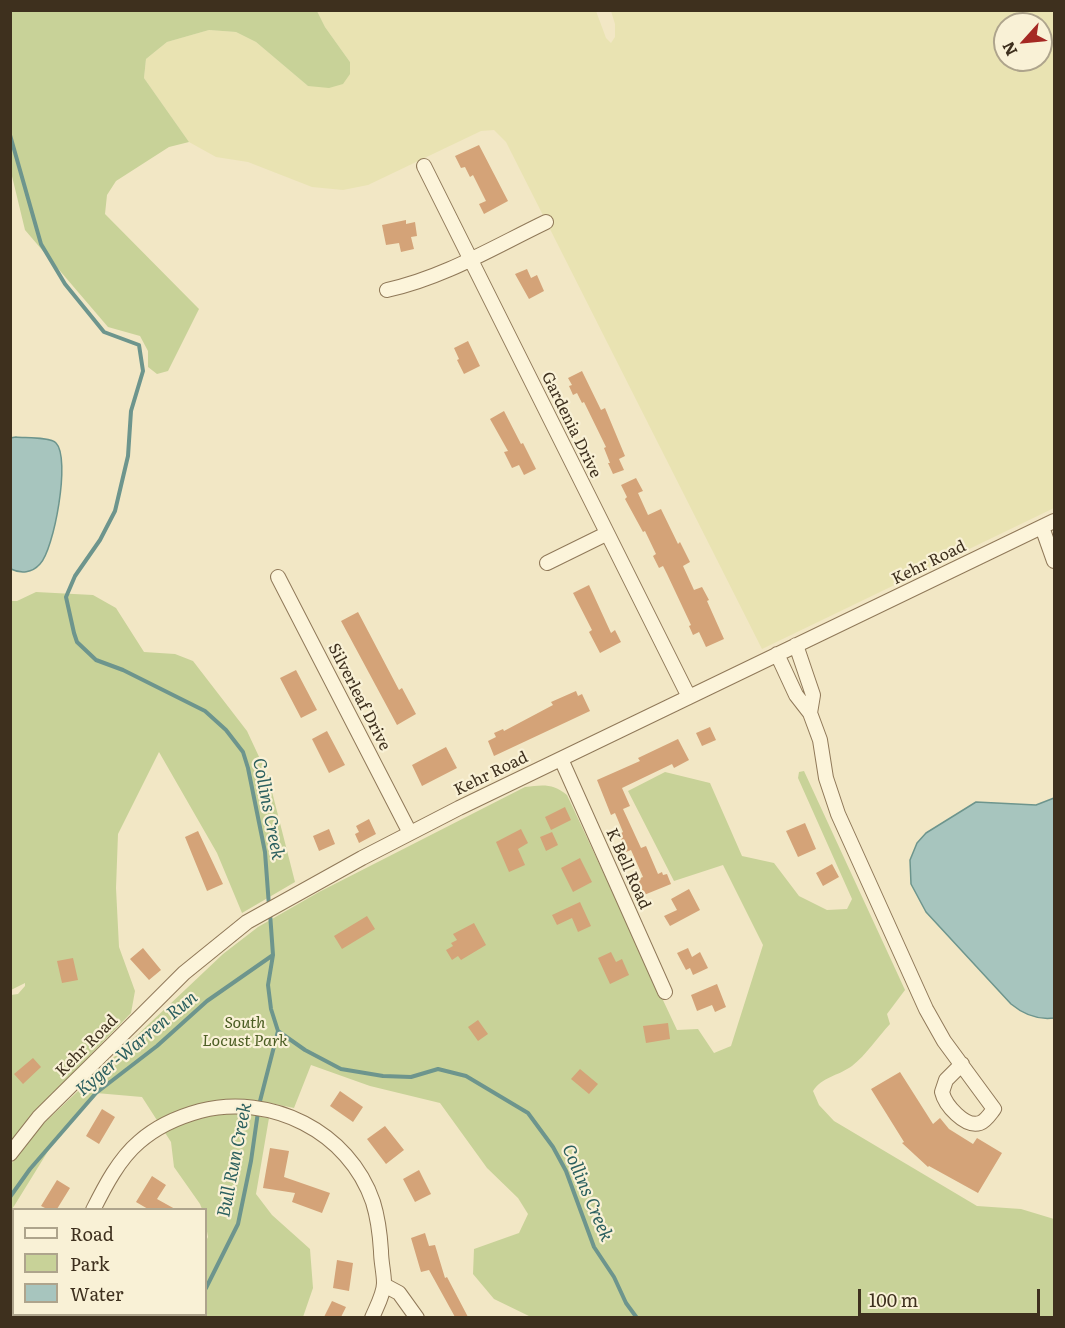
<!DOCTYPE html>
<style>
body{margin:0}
#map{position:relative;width:1065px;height:1328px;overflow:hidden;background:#f2e7c5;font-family:Literata,serif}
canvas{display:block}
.frame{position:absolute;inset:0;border:12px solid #3e301e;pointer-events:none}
.legend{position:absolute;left:12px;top:1208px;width:195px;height:108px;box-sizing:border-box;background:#f9f1d6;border:2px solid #aea48c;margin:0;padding:8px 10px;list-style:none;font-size:18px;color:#3e301e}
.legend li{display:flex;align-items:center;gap:12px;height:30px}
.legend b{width:30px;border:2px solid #aea48c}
.north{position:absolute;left:993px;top:12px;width:60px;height:60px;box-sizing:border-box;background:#f9f1d6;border:2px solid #aea48c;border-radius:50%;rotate:243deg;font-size:16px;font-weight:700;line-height:24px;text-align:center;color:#3e301e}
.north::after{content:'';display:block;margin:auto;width:21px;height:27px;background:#a52923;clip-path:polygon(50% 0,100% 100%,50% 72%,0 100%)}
.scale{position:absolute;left:858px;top:1289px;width:182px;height:27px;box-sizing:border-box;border:3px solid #3e301e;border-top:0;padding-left:8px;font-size:18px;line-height:21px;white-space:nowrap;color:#3e301e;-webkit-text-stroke:4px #f9f1d6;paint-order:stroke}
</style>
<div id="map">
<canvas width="1065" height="1328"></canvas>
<div class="frame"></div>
<ul class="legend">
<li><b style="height:8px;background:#fcf4da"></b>Road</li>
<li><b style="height:16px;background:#c8d298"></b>Park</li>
<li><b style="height:16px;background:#a7c5be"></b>Water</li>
</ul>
<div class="north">N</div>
<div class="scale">100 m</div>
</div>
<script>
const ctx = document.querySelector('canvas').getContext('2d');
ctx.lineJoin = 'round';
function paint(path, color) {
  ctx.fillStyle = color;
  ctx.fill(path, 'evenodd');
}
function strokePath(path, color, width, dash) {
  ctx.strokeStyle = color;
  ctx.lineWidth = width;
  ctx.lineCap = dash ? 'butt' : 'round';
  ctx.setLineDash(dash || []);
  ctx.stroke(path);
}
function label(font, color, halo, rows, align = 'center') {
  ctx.font = font + ' Literata,serif';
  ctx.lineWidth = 4.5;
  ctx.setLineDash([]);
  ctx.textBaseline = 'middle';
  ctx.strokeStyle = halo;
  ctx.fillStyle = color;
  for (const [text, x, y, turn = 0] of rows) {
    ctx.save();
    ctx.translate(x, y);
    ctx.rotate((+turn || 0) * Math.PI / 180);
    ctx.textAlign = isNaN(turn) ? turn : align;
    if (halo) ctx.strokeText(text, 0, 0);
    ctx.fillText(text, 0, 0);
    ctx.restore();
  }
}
paint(new Path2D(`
 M317 11H596L606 38 611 43 615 37V24L611 11H1054V508L762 649 506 142 494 130 481 131 368 185 343 190 312 187 248 162 216 157 189 142 144 78 146 59 167 42 209 30 236 32 256 42 308 86 350 62 325 27ZM1005 24H1041V60H1005Z`), '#e9e3b2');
paint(new Path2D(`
 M10 11H317L325 27 350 62V74L343 84 329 88 308 86 256 42 236 32 209 30 167 42 146 59 144 78 189 142 169 147 116 181 107 195 105 214 199 309 168 371 157 374 148 367V351L140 336 108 327 25 230 11 172Z
 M36 592 93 595 116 608 144 652 175 654 193 661 247 731 268 776 295 882 242 913 217 853 159 752 118 834 116 888 119 947 135 991 131 1013 39 1108 11 1141V995L18 994 25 986V983L11 990V601H17Z
 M804 771 905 990 887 1014 890 1024C878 1037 866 1055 852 1066 838 1076 822 1077 813 1091L819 1105 834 1121 977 1206 1021 1209 1054 1219V1317H531L494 1299 473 1274 474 1249 519 1233 528 1214 518 1198 487 1168 440 1103 370 1086 311 1065 294 1108 265 1102 262 1117 269 1118 256 1194 272 1215 310 1249 313 1288 303 1317H149L150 1315 206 1314V1241L208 1237 206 1226V1210L202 1209 200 1204 174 1167 171 1142 142 1097 96 1093 58 1135 11 1211V1164L41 1126 223 954 258 927 319 892 525 787C542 785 553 783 567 795L677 1030 698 1029 714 1053 731 1046 763 945 723 865 674 881 628 791 665 772 710 783 742 856 774 863 799 896 827 910 847 909 852 899 798 778 799 772Z`), '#c8d298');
const water = new Path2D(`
 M16 437C25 438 51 437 56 443 71 458 54 550 40 564 32 573 21 574 11 569L10 438Z
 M1054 798V1018C1038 1020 1023 1014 1011 1004L926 912 911 884 910 860 917 843 926 833 976 802 1036 805Z`);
paint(water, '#a7c5be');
strokePath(water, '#6d958d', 1.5);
strokePath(new Path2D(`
 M10 135 41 244 65 284 104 332 139 345 143 371 131 411 128 456 115 511 100 540 75 576 66 597 74 633 77 642 96 660 123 670 205 711 226 730 243 752 248 768 265 852 269 906
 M270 913 273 955 268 985 271 1009 278 1031 305 1050 341 1069 383 1076 411 1077 438 1069 466 1076 528 1113 553 1147 566 1171 594 1247 614 1277 626 1303 637 1318
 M259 1105 278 1031
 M10 1197 30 1169 96 1093 157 1046 207 1001 273 955
 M206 1288 238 1224 251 1161 258 1112
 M188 1318 191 1314`), '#6d958d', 4);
paint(new Path2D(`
 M479 145 508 201 484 214 479 204 486 201 473 175 470 177 465 167 461 168 455 156Z
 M406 220V224L415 222 417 236 411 237 414 249 401 252 399 243 386 245 382 225Z
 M527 269 531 278 537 275 544 291 529 299 515 274Z
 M468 341 480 366 464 374 457 360 459 359 454 348Z
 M582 371 601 410 605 408 625 456 619 459 624 470 613 474 608 463H610L604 448 606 447 584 402 582 403 577 393 573 395 569 386 572 385 568 378Z
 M504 411 521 444 523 443 536 469 524 475 519 465 512 468 504 452 508 451 490 419Z
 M636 478 643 491 638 493 648 515 661 509 678 544 680 542 690 562 683 566 694 590 702 587 709 600 707 601 724 639 706 647 699 632 693 635 689 626 691 625 667 574 663 566 659 568 653 556 656 554 645 531 643 532 625 499 627 497 621 485Z
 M589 585 611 633 615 630 621 642 600 653 589 632 592 630 573 593Z
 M358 612 399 690 402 688 416 714 397 725 341 621Z
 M296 670 317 710 301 718 280 678Z
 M576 691 578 696 582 694 590 711 494 756 488 741 496 737 494 733 503 729 504 731 553 705 551 702Z
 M710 727 716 740 702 746 696 733Z
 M327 731 345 765 329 773 312 739Z
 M678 739 689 760 674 768 672 764 622 788 630 806 623 809 641 848 646 846 658 874 662 872 663 875 667 874 671 884 644 895 638 879 643 877 631 850 626 852 619 834 623 832 615 813 611 815 597 780 640 761 638 758Z
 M446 747 457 768 422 786 412 765Z
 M565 807 571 820 551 830 545 817Z
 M369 819 376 834 359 843 355 834 359 832 356 826Z
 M805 823 816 849 798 857 786 831Z
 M329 829 335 844 319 851 313 836Z
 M521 829 528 843 518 849 525 865 509 872 496 842Z
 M198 831 223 884 207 891 185 837Z
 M552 832 558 845 546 851 540 837Z
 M580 858 592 882 573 892 561 868Z
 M832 864 839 877 823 886 816 873Z
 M689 889 700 910 670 926 664 916 677 910 671 899Z
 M580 902 591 926 578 932 572 918 557 925 552 915Z
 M367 916 375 929 342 949 334 936Z
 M474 923 486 945 461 960 458 956 452 960 446 950 453 946 451 943 457 940 453 934Z
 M143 948 161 970 149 980 130 959Z
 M688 948 692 957 700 952 708 968 693 975 690 968 686 970 677 953Z
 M611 952 616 962 622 959 629 975 610 984 598 958Z
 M73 958 78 980 62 983 57 961Z
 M717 984 726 1007 715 1012 712 1005 697 1011 691 995Z
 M478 1020 488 1034 478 1041 468 1027Z
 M668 1023 670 1039 646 1043 643 1026Z
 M33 1058 41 1067 23 1084 14 1074Z
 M580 1069 598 1084 589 1094 571 1079Z
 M900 1072 933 1124 940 1118 949 1129 973 1144 977 1138 1002 1153 978 1193 929 1166 928 1167 902 1143 904 1142 871 1089Z
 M340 1091 363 1107 353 1122 330 1106Z
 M102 1109 115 1117 99 1144 86 1136Z
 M385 1126 404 1150 386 1164 367 1139Z
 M270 1148 289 1151 284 1177 330 1193 322 1213 292 1202 295 1193 263 1188Z
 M419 1170 431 1194 415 1202 403 1179Z
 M152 1176 166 1185 157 1199 175 1209H148L136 1202Z
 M57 1180 70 1188 57 1209H47L41 1206Z
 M425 1233 429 1246 435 1245 445 1278 447 1277 468 1317H455L429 1270 421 1272 411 1238Z
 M337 1260 353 1263 349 1291 333 1288Z
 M332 1301 346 1307 341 1317H324Z`), '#d4a378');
const minor = new Path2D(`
 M424 166 689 697
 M387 290C443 278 494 247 546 222
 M1042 527 1054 561
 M547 563 606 534
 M278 577 410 833
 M796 645 813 695 810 713
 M777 654 796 695 810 713 820 740 826 778 838 814 926 1009 944 1041 994 1109C990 1114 986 1121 980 1123 965 1128 945 1105 942 1092L946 1080 962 1064
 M561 759 665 992
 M10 1154 39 1117 144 1013 184 973 247 922 362 858 459 808 1054 521
 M93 1210C105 1186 119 1159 139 1142 156 1127 178 1117 200 1111 270 1093 349 1131 373 1202 378 1218 380 1235 381 1251 381 1262 384 1273 384 1283 384 1294 376 1308 372 1318
 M384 1285 399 1293 417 1318
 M25 1318 27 1314`);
strokePath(minor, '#907959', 16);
strokePath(minor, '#fcf4da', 14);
label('16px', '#3e301e', '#f9f1d6', [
 ["Gardenia Drive",571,425,64],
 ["Kehr Road",929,563,-26],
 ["Silverleaf Drive",359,697,63],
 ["Kehr Road",491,774,-26],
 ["K Bell Road",628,869,66],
 ["Kehr Road",87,1046,-45]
]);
label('italic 16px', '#4b5d23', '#f9f1d6', [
 ["South",245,1023],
 ["Locust Park",245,1041]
]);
label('italic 18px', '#2c605f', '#f9f1d6', [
 ["Collins Creek",268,809,79],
 ["Kyger-Warren Run",137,1044,-40],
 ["Bull Run Creek",235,1160,-79],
 ["Collins Creek",587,1193,67]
]);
</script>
